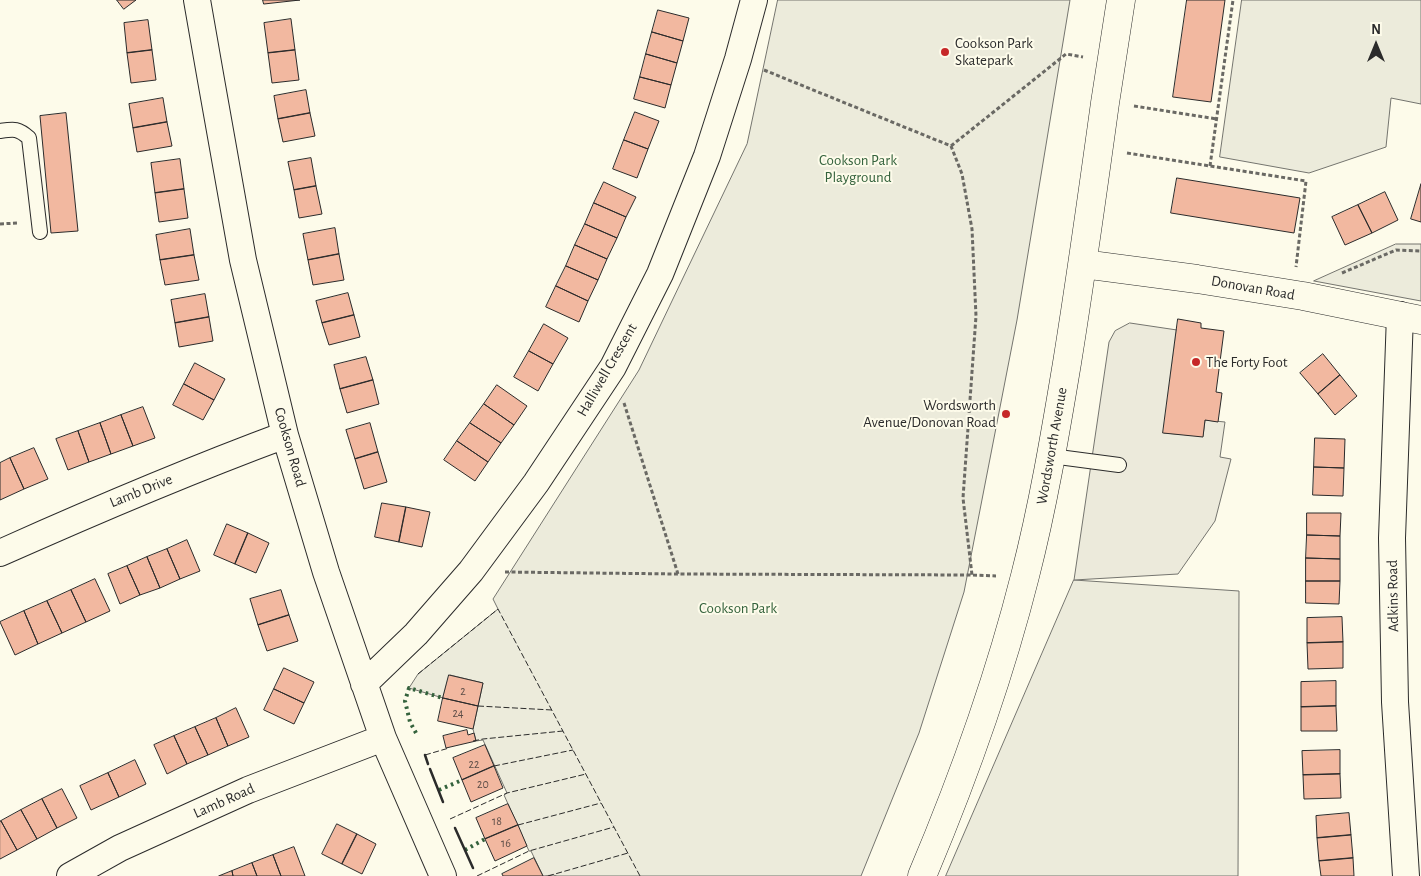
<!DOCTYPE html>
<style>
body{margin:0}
#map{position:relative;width:1421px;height:876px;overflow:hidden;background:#fdfbea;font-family:"Alegreya Sans",sans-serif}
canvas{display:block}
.north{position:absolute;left:1351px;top:20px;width:50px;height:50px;-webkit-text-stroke:4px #fdfbea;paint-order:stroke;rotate:0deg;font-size:14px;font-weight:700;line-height:20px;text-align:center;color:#2b2b2b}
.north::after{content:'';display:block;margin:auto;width:18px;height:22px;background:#2b2b2b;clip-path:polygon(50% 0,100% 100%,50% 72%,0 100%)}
</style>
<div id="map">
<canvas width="1421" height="876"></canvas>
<div class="north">N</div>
</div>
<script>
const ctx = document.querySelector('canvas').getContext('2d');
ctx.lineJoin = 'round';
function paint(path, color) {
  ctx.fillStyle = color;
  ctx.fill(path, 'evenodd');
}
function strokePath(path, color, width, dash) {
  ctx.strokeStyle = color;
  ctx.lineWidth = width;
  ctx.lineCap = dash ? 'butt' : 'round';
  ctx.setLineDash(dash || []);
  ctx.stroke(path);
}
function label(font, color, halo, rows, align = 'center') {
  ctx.font = font + ' "Alegreya Sans",sans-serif';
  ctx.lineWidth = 4;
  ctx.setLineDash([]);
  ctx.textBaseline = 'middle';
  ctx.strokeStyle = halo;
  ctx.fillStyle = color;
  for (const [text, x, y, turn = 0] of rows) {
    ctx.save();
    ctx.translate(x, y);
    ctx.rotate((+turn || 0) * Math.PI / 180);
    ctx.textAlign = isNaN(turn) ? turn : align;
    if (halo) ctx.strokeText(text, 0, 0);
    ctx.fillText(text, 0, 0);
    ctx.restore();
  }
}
const green = new Path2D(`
 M778 0H1070L1017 320 964 592 919 733 861 876H557L553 875 543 876 531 851H529L504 795 507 793 483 740 476 741 473 729 483 683 450 675 443 698 409 688 418 674 498 609 493 599 639 370 747 144Z
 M1242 0H1421V104L1391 98 1386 147 1309 173 1220 157Z
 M1396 244H1421V301L1314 281Z
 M1074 580 1239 591 1238 876H946Z`);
paint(green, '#ecebdb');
strokePath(green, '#74746e', 1);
const parking = new Path2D(`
 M1130 323 1177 330 1164 433 1203 436 1205 420 1225 422 1220 457 1231 459 1215 521 1178 574 1074 580 1109 342 1115 331Z`);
paint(parking, '#eceadb');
strokePath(parking, '#74746e', 1);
const building = new Path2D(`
 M117 0H136L124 9Z
 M263 0H300L264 4Z
 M1187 0H1225L1211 102 1173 97Z
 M658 10 689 18 683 41 652 32Z
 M291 19 295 50 268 53 264 23Z
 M148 20 152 50 127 53 124 23Z
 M652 32 683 41 677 63 646 54Z
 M152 50 156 80 131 83 127 53Z
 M295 50 299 80 272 83 268 53Z
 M646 54 677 63 671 85 640 77Z
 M640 77 671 85 665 108 634 99Z
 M306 90 310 113 278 119 274 96Z
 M163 98 167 122 133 128 129 104Z
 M635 112 659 121 648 149 624 140Z
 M66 113 78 231 51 233 40 116Z
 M310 113 315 136 283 142 278 119Z
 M167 122 172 146 137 152 133 128Z
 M624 140 648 149 637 178 613 169Z
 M311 158 316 186 294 190 288 162Z
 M180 159 184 189 155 193 151 163Z
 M1177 178 1300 198 1294 233 1171 213Z
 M604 182 636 197 626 217 594 203Z
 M1421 184V222L1411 219Z
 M316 186 322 214 299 218 294 190Z
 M184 189 188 218 159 222 155 193Z
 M1385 192 1398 220 1372 233 1358 205Z
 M594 203 626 217 617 238 585 224Z
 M1358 205 1372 233 1345 245 1332 217Z
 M585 224 617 238 607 259 575 245Z
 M335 228 339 254 308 260 303 234Z
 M190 229 194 255 160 260 156 235Z
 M575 245 607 259 598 280 566 266Z
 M339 254 344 280 313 285 308 260Z
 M194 255 199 280 165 285 160 260Z
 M566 266 598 280 588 301 556 286Z
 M556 286 588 301 579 322 546 307Z
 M348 293 354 315 322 323 316 301Z
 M205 294 209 317 175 323 171 300Z
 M354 315 360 337 329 345 322 323Z
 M209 317 213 341 179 347 175 323Z
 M1178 319 1201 323V328L1224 331 1216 392 1222 393 1218 422 1205 420 1203 437 1163 433Z
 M544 324 568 338 553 364 529 351Z
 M529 351 553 364 538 391 514 377Z
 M1323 354 1340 375 1318 394 1300 373Z
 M366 357 373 380 340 389 334 365Z
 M195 363 225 379 214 400 184 384Z
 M1340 375 1357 396 1335 415 1318 394Z
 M373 380 379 404 347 413 340 389Z
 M184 384 214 400 203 420 173 405Z
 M497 385 527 406 514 425 484 404Z
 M484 404 514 425 501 443 470 423Z
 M143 407 155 438 133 446 121 415Z
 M121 415 133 446 111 454 100 423Z
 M100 423 111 454 89 462 78 431Z
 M370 423 378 452 355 459 346 430Z
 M470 423 501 443 488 462 457 441Z
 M78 431 89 462 68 470 56 439Z
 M1315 438 1345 439 1344 468 1314 467Z
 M457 441 488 462 475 481 444 460Z
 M34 448 48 479 24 489 10 458Z
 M378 452 387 482 364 489 355 459Z
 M10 458 24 489 0 500V463Z
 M1314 467 1344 468 1343 496 1313 495Z
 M382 503 406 507 399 542 375 537Z
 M406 507 430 512 422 547 399 542Z
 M1307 513H1341L1340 536 1307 535Z
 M227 524 248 533 235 564 214 555Z
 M248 533 269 543 256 573 235 564Z
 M1307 535 1340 536V559L1306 558Z
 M187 540 200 571 180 579 167 549Z
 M167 549 180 579 160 588 147 557Z
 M147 557 160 588 140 595 127 566Z
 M1306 558 1340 559V581H1306Z
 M127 566 140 595 120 604 108 574Z
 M95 579 110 611 86 622 71 590Z
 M1306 581H1340L1339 604 1306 603Z
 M71 590 86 622 62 633 47 601Z
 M281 590 289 615 258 625 250 599Z
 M47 601 62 633 38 644 24 611Z
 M24 611 38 644 15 655 0 622Z
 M289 615 298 641 267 651 258 625Z
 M1342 617 1343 642 1307 643V618Z
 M1343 642V668L1308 669 1307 643Z
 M284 668 314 682 304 703 274 689Z
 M449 675 483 683 478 706 443 698Z
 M1336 681V706L1301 707V682Z
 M274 689 304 703 294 724 264 710Z
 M443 698 478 706 473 729 438 721Z
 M1336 706 1337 731H1301V707Z
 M236 708 249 737 228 746 216 718Z
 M216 718 228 746 208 755 195 727Z
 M195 727 208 755 187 764 174 736Z
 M467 730 468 735 474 733 476 741 446 748 443 736Z
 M174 736 187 764 167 774 154 745Z
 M485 745 494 766 462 780 453 758Z
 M1340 750V774L1303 775 1302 751Z
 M135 760 146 784 119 797 108 773Z
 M494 766 503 788 471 802 462 780Z
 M108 773 119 797 91 810 80 786Z
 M1340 774 1341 798 1304 799 1303 775Z
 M62 789 77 818 57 828 42 799Z
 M42 799 57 828 37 839 21 810Z
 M508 804 518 825 485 839 476 818Z
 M21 810 37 839 17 850 1 821Z
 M1349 813 1351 835 1317 838 1316 816Z
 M0 821H1L17 850 0 859Z
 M337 824 357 834 342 864 322 854Z
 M518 825 527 846 495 861 485 839Z
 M357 834 376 844 362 874 342 864Z
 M1351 835 1353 858 1319 861 1317 838Z
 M294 847 305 876H281L273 855Z
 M273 855 281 876H257L252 863Z
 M534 858 543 876H503L502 874Z
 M1353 858 1354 876H1321L1319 861Z
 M252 863 257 876H233L232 871Z
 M232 871 233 876H219Z`);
paint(building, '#f2b8a0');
strokePath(building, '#2b2b2b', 1);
const service = new Path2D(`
 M0 131C14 129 18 128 29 138L40 232
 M1051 456 1119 465`);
const minor = new Path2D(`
 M197 0 211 80 243 260 285 435 326 572 383 738 443 876
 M1400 315 1392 538 1395 702 1406 876
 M0 553C94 511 188 471 285 435
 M364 684 416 634 471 571 536 483 613 367 660 274 707 156 738 59 754 0
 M70 876 120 848 248 790 383 738`);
const tertiary = new Path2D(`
 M1083 264 1197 279 1303 296 1421 320
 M922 876C963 779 999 679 1025 576 1043 506 1055 435 1067 363 1081 276 1093 190 1105 103 1110 69 1116 34 1121 0`);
strokePath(service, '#2b2b2b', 16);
strokePath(minor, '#2b2b2b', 28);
strokePath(tertiary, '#2b2b2b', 29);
strokePath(new Path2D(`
 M764 70 951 146 962 174 972 229 976 316 963 498 972 575
 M1134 106 1217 119
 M951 146 1066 54 1083 57
 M1127 153 1306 181 1296 267
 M1210 166 1233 0
 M0 224 17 223
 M1342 273 1396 250 1421 251
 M624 403 678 574
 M505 572 678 574 972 575 996 576`), '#6a6964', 3, [4, 2.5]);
strokePath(service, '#fdfbea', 14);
strokePath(minor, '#fdfbea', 26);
strokePath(tertiary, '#fdfbea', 28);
strokePath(new Path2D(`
 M416 733 410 722 405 701 409 688 443 698
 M439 790 462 780
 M465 850 485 839`), '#34623c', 4, [2.5, 4]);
strokePath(new Path2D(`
 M418 674 498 609 640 876
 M478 706 552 710
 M473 741 483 739 563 731
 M425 755 449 748
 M494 766 573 750
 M450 819 507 793 586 774
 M518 825 601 803
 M477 876 529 851 614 827
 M548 876 628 853`), '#2b2b2b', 1, [6, 2.5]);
strokePath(new Path2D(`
 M425 755 428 764
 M430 769 443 802
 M455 828 473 868`), '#2b2b2b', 2.5);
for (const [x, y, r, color] of [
 [945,52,5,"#c62828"],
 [1196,362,5,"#c62828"],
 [1006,414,5,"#c62828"]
]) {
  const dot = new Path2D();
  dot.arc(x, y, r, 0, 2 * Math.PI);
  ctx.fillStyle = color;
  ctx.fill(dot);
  strokePath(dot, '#fdfbea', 2);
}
label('12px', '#5d4e48', null, [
 ["2",463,691],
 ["24",458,713],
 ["22",474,764],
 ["20",483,784],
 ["18",497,821],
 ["16",506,843]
]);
label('15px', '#2b2b2b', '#fdfbea', [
 ["Cookson Park",955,43],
 ["Skatepark",955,60],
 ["The Forty Foot",1206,362],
 ["Wordsworth",996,405,"right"],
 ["Avenue/Donovan Road",996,422,"right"]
], 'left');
label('15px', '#34623c', '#fdfbea', [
 ["Cookson Park",858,160],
 ["Playground",858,177],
 ["Cookson Park",738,608]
]);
label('15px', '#2b2b2b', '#fdfbea', [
 ["Donovan Road",1253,288,10],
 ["Halliwell Crescent",607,370,-60],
 ["Wordsworth Avenue",1052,446,-80],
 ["Cookson Road",290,447,74],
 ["Lamb Drive",141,491,-22],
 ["Adkins Road",1393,596,-91],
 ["Lamb Road",224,801,-24]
]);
</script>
